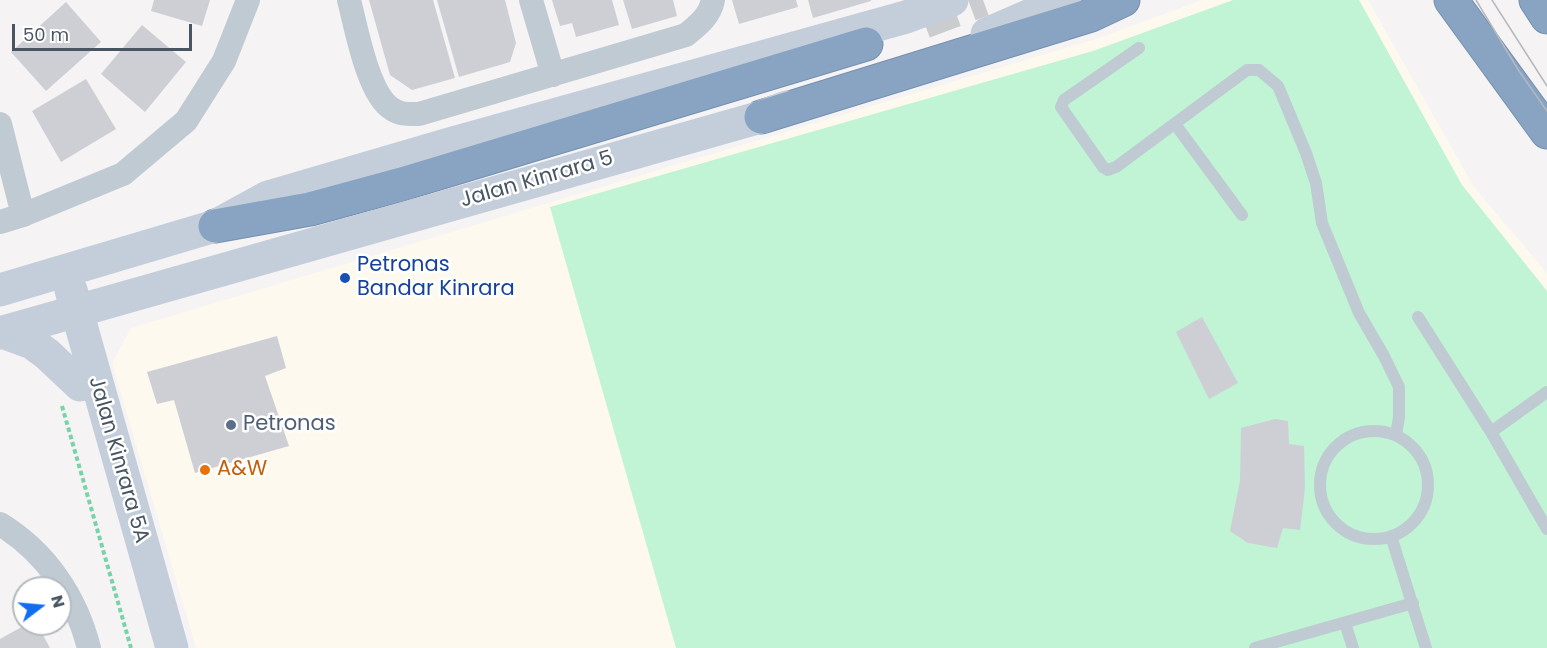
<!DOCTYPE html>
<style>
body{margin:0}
#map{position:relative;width:1547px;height:648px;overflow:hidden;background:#f5f3f3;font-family:Poppins,sans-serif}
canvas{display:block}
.north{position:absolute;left:12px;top:576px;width:60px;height:60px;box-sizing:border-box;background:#fff;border:2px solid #b6bbc0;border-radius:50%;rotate:74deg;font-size:16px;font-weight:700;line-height:24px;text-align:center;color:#495662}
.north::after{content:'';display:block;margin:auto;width:21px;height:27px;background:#136eef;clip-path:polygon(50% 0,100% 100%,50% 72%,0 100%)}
.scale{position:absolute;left:12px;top:24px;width:180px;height:27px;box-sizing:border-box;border:3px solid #495662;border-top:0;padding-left:8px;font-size:18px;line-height:21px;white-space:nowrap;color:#495662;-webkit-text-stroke:4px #fff;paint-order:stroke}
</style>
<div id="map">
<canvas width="1547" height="648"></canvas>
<div class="north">N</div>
<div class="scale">50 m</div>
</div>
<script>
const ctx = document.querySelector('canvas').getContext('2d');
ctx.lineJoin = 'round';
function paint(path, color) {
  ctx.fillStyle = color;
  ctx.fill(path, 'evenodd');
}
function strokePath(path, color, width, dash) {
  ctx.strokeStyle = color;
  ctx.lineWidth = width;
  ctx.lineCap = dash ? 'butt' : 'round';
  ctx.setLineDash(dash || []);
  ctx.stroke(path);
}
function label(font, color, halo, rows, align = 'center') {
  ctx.font = font + ' Poppins,sans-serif';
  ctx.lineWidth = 5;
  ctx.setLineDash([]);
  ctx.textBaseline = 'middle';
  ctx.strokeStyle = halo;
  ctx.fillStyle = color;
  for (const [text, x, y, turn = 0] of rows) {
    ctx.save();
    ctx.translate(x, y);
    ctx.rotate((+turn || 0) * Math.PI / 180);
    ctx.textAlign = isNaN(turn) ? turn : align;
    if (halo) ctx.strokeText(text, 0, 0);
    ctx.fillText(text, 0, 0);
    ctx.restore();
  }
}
paint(new Path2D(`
 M1202 0H1368L1474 187 1547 273V648H196L112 363 131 328 1099 38Z`), '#fdf9ee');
paint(new Path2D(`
 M1233 0H1359L1462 185 1547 291V648H676L550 207 1093 51Z`), '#c1f3d5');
paint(new Path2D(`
 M154 0H210L202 26 151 11Z
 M369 0H433L455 78 412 90 390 75Z
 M437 0H505L516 43 510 62 459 77Z
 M552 0H612L619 25 576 37 572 23 560 26Z
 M623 0H673L677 16 632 29Z
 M732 0H796L798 7 739 24Z
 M808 0H871V1L813 18Z
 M66 2 101 42 46 91 11 52Z
 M142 25 186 62 145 112 101 74Z
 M86 79 116 129 61 162 32 111Z
 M1202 317 1238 383 1209 399 1176 332Z
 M277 336 286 368 265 376 289 446 195 473 174 400 157 404 147 372Z
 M1275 419 1288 421 1289 444 1304 446 1305 488 1300 530 1283 528 1277 548 1248 543 1230 531 1240 481 1241 428Z
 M27 624H37L50 648H0V639Z`), '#cdcfd5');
strokePath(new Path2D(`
 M924 22 983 0`), '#cacccf', 33, [33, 16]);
const highway = new Path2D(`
 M1451 0 1547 132
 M1536 0 1547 17
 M761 117 1091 15 1123 0
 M215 226 310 209 402 184 866 44`);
strokePath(highway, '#748faf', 35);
strokePath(new Path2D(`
 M62 406 131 648`), '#77d3a8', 4, [4.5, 3]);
strokePath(new Path2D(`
 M1139 48 1064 100 1061 107 1103 167 1108 170 1116 167 1247 70H1259L1278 86 1306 153 1316 183 1322 223 1359 313 1384 356 1399 387V417L1396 435
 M1175 124 1242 215
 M1418 317 1491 432 1547 529
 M1320 485a54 54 0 1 1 108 0a54 54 0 1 1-108 0Z
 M1491 432 1547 392
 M1391 536 1426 648
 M1345 623 1353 648
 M1255 648 1413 603`), '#c0cad2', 12);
strokePath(new Path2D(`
 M349 0C356 27 368 95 392 109 401 115 409 114 419 114L686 35C698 25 710 16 713 0
 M531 0 553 75
 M0 124 23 215
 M0 222 23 215 123 174 186 121 224 61 248 0
 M0 524C46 552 76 597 89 648`), '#c0cad2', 24);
strokePath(new Path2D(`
 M987 34 1065 0
 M0 290 215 226 268 197 449 144 906 17 952 0
 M71 290 172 648
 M2 332 32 343 47 354 80 385
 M0 333 761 117 787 107`), '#c3ceda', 33);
strokePath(highway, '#89a4c3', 33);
strokePath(new Path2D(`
 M1476 0 1519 71 1547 111
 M1492 0 1547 86`), '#b5b8bd', 1.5);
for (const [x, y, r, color] of [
 [345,278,6,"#1a4fb4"],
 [231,425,6,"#5c6f8a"],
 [205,470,6,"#e8710a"]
]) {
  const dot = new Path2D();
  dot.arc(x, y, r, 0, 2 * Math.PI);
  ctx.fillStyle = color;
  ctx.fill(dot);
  strokePath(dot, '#fff', 2);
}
label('21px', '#495662', '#fff', [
 ["Jalan Kinrara 5",537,180,-16],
 ["Jalan Kinrara 5A",118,460,74]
]);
label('21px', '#164399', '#fff', [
 ["Petronas",357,266],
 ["Bandar Kinrara",357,290]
], 'left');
label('21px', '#4e5e75', '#fff', [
 ["Petronas",243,425]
], 'left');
label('21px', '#c56008', '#fff', [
 ["A&W",217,470]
], 'left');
</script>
